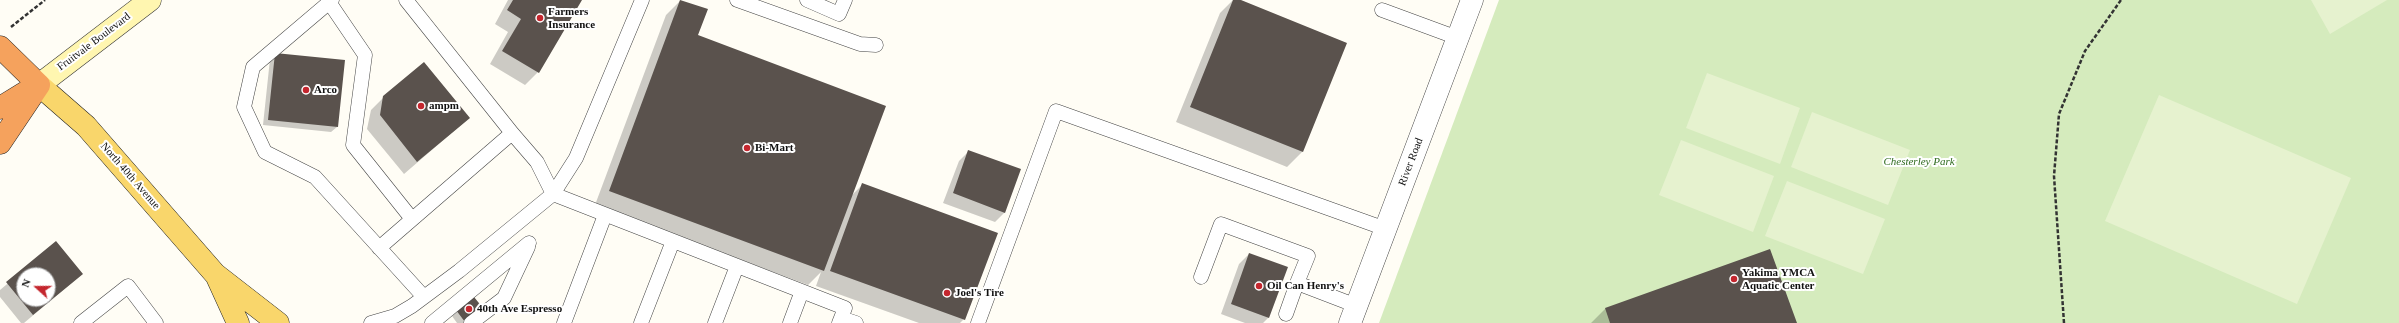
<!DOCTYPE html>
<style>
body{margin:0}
#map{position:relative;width:2399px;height:323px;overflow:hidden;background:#fffdf5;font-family:Georgia,serif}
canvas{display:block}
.north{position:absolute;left:16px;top:267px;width:40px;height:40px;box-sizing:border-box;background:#fff;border:1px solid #a0a0a0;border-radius:50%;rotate:291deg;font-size:11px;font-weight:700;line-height:16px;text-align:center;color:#111}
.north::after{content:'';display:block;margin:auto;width:14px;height:18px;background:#c4262e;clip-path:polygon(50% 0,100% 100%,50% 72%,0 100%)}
</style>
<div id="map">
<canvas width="2399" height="323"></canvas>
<div class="north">N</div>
</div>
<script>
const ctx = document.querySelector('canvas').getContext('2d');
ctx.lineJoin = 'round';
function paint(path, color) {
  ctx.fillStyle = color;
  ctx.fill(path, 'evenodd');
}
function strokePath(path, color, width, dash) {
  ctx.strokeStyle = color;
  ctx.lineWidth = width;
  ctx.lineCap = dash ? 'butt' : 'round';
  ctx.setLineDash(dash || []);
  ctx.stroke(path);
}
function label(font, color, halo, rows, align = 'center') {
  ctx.font = font + ' Georgia,serif';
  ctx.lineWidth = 4;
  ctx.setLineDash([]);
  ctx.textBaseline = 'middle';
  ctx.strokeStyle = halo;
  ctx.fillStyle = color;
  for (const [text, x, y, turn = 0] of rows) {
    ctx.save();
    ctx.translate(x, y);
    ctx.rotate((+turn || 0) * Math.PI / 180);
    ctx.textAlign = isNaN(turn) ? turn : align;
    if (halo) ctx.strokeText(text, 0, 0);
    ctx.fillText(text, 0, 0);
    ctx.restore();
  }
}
paint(new Path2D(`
 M1499 0H2399V323H1379Z`), '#d5ebbd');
paint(new Path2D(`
 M2311 0H2387L2330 34Z
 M1707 73 1800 108 1780 164 1686 128Z
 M2159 95 2351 178 2297 304 2105 221Z
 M1812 112 1910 150 1888 205 1791 167Z
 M1681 140 1774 176 1753 232 1659 195Z
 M1787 181 1885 219 1863 274 1765 236Z`), '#e6f2cf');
paint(new Path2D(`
 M508 0H581L538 72 525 85 490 64 508 32 495 24Z
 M681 0 696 36 851 196 863 184 964 319 960 323H919L816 286 821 272 808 285 595 205 666 15Z
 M1233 0H1238L1346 43 1302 152 1287 167 1176 122 1220 13Z
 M276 54 337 127 331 132 263 125 270 59Z
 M384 97 469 118 404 174 367 129 371 110Z
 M969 151 1005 212 995 222 943 203 959 161Z
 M56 243 82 274 24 323H21L0 297V290ZM24 275H48V299H24Z
 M1770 250 1796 323H1591L1605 309Z
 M1249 254 1268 318 1263 323H1245L1221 314 1239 264Z
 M474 298 476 314 463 323H457L452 316Z`), '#0003');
paint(new Path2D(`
 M513 0H582L539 73 502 51 521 19 507 10Z
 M680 0 708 9 698 35 886 106 824 271 609 191Z
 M1233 0H1241L1347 43 1303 152 1190 107Z
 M275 53 345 60 338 127 268 120Z
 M424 62 470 118 417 162 380 115 383 96Z
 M968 150 1021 169 1005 213 953 193Z
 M862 183 998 233 965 320 830 271Z
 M56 241 83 274 33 315 6 282ZM24 275H48V299H24Z
 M1770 249 1797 323H1610L1605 308Z
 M1249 253 1288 267 1269 318 1231 304Z
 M474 297 483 308 465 322 456 310Z`), '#5a524d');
const service = new Path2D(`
 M332 0 253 67 244 107 265 152 315 177 424 297
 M737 0 860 44 876 45
 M807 0 839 14 845 0
 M329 2 365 55 353 145 412 219
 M1382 10 1458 38
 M512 133 537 162 553 194 576 158 642 0
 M379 248 512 133 406 0
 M1201 277 1221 224 1308 256 1297 283 1357 306
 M1286 314 1297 283
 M841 318 856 323
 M81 323 128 286 156 323
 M371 323 395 316 412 306 459 271 553 194 845 308 839 323
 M432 323 529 243
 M471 323 504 298 528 247
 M564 323 605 215
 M641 323 673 241
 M715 323 737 266
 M790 323 802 291
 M978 323 1056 111 1386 229`);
const tertiary = new Path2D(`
 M1350 323 1472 0`);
const secondary = new Path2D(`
 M39 85 150 0`);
const primary = new Path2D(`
 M39 85 86 126 215 274 278 323
 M217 277 238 323`);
const motorway = new Path2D(`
 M0 47 39 85
 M0 108 34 87
 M0 143 39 85`);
strokePath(service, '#444', 15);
strokePath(tertiary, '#444', 23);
strokePath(secondary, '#333', 23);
strokePath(primary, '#222', 23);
strokePath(motorway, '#222', 23);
strokePath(new Path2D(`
 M11 27 45 0
 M2064 323 2054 176 2059 114 2085 51 2121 0`), '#333', 2.5, [4, 2]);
strokePath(service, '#fff', 14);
strokePath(tertiary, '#fff', 22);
strokePath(secondary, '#fff6b0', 22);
strokePath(primary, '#f9d66b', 22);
strokePath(motorway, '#f5a25d', 22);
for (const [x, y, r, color] of [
 [540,18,4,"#c4262e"],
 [306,90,4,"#c4262e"],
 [421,106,4,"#c4262e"],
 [747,148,4,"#c4262e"],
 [1734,279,4,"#c4262e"],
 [1259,286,4,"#c4262e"],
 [947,293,4,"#c4262e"],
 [469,309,4,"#c4262e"]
]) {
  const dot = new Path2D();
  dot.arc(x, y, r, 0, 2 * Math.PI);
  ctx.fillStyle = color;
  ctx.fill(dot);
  strokePath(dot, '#fff', 1.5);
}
label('bold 11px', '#111', '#fff', [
 ["Farmers",548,12],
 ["Insurance",548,25],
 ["Arco",314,90],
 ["ampm",429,106],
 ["Bi-Mart",755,148],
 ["Yakima YMCA",1742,273],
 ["Aquatic Center",1742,286],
 ["Oil Can Henry's",1267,286],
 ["Joel's Tire",955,293],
 ["40th Ave Espresso",477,309]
], 'left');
label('11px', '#111', '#fff', [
 ["Fruitvale Boulevard",94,42,-37],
 ["River Road",1411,162,-69],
 ["North 40th Avenue",130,176,49]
]);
label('italic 11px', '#2f6b1f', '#fff', [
 ["Chesterley Park",1919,162]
]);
</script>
